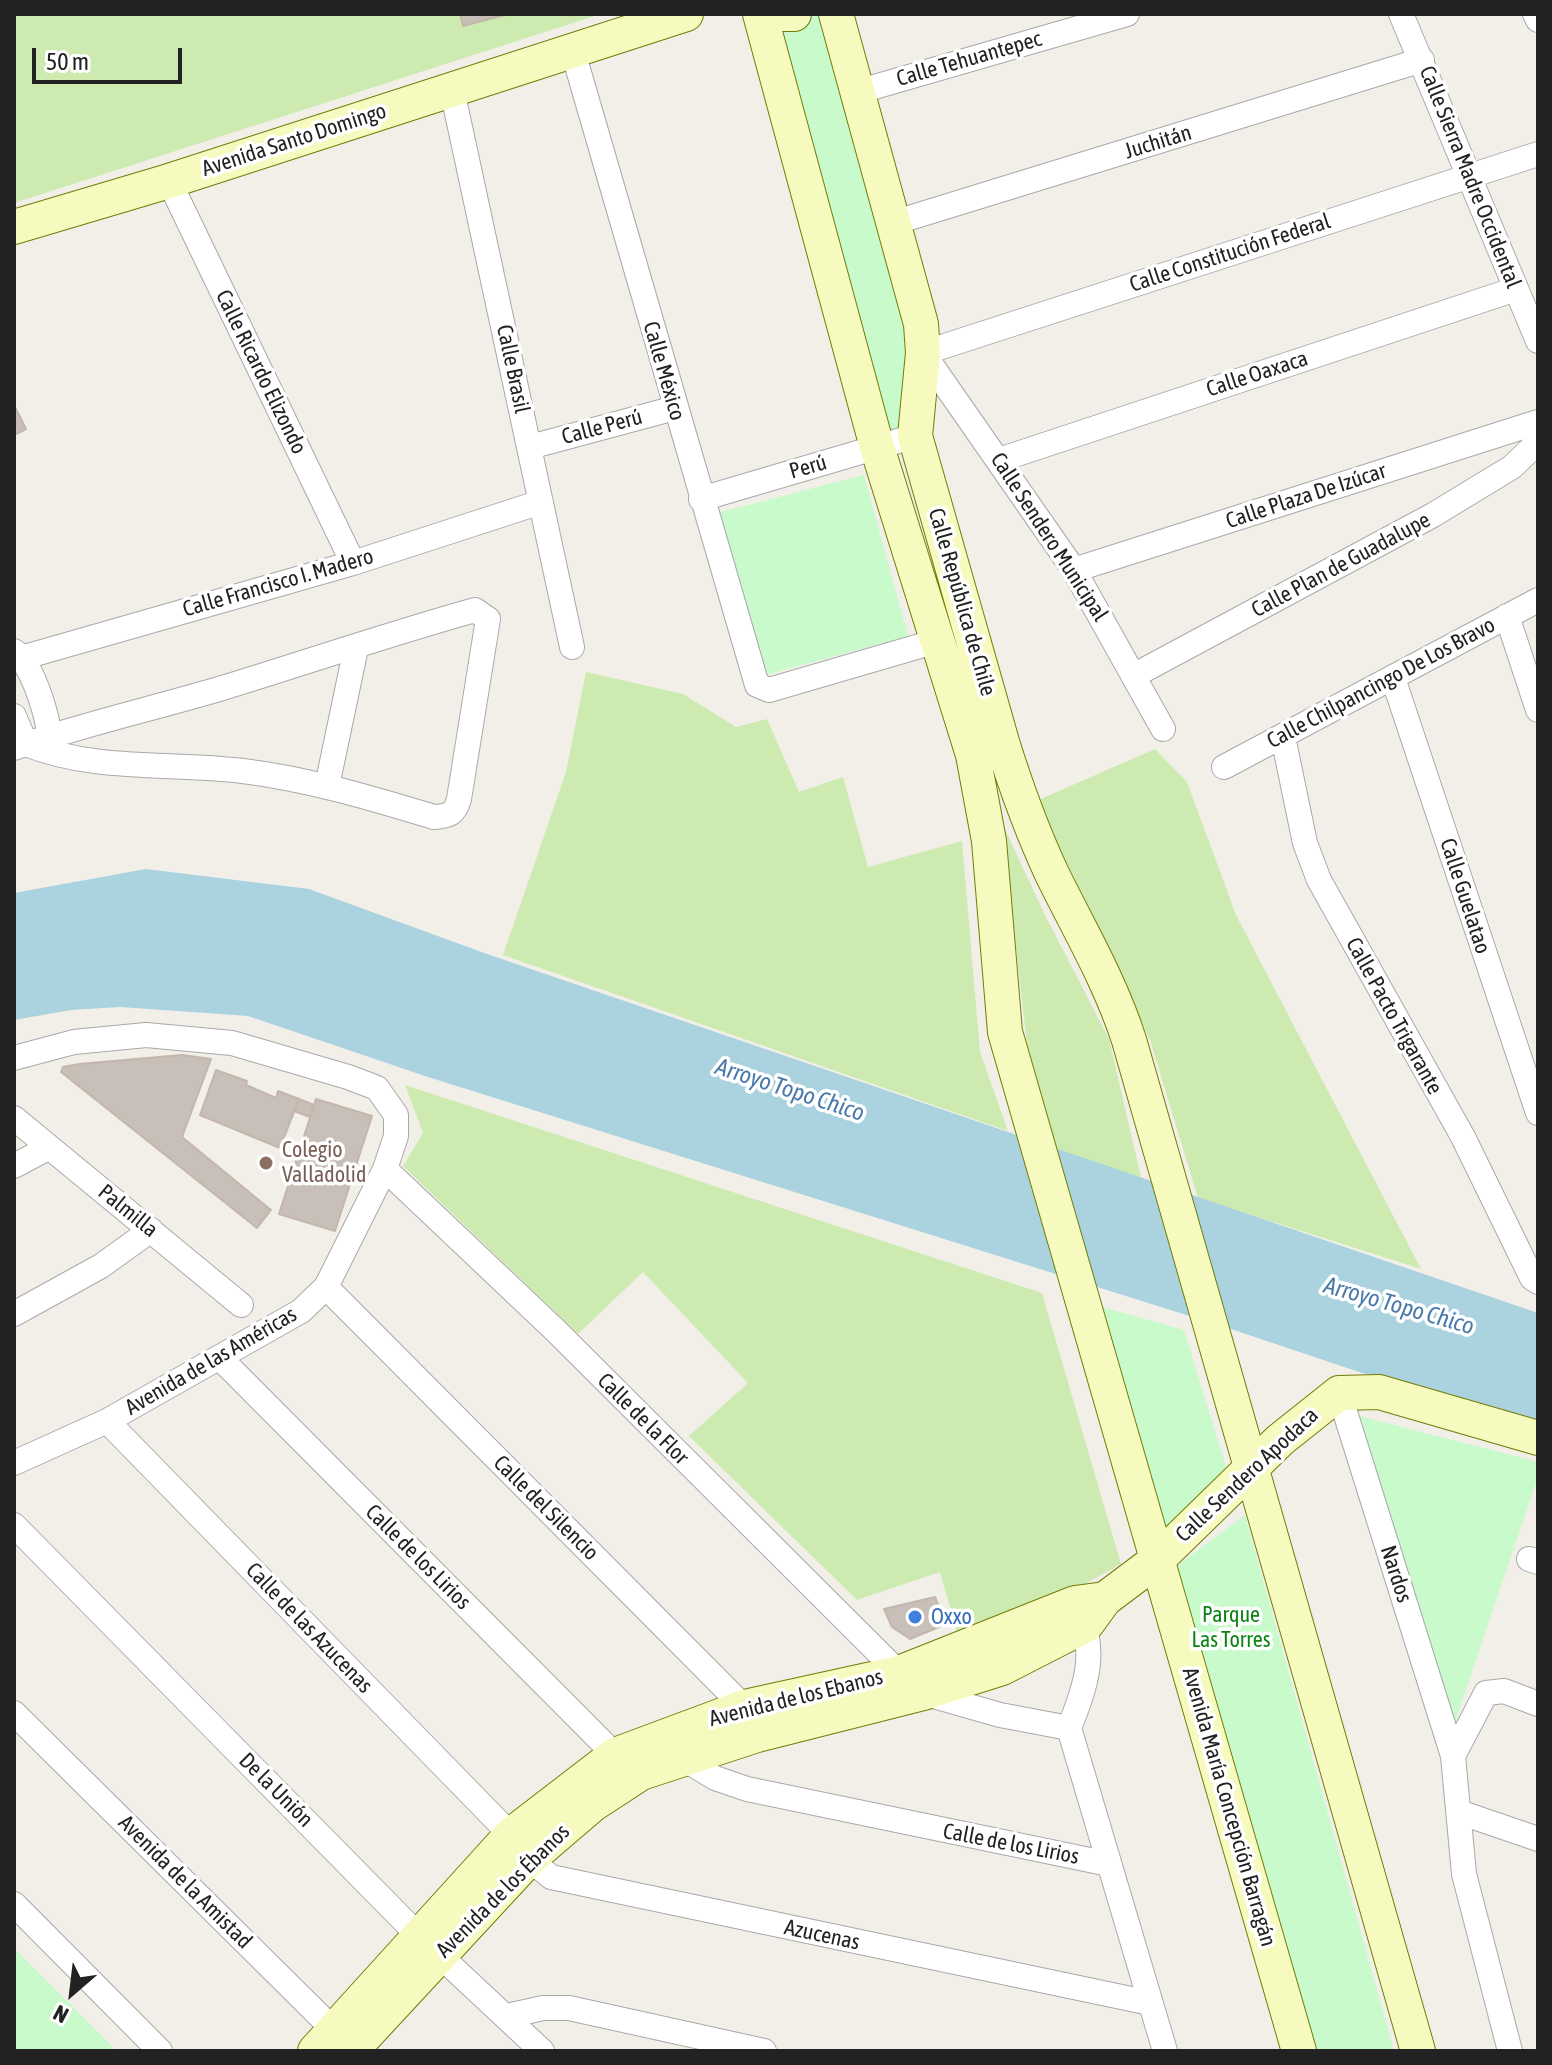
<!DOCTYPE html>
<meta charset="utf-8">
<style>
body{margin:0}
#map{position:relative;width:1552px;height:2065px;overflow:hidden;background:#f2efe9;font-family:"Asap Condensed",sans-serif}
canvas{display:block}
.frame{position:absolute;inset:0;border:16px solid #222;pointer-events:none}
.north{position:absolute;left:32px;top:1953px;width:80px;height:80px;-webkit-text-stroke:6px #fff;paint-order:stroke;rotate:208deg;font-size:22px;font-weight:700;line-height:32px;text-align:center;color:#222}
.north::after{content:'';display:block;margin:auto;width:28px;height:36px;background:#222;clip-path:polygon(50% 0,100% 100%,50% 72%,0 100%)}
.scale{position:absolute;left:32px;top:48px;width:150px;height:36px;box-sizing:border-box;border:4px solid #222;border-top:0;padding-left:10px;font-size:24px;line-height:28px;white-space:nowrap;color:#222;-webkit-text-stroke:6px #fff;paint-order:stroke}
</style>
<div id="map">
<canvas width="1552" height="2065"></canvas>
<div class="frame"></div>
<div class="north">N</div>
<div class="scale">50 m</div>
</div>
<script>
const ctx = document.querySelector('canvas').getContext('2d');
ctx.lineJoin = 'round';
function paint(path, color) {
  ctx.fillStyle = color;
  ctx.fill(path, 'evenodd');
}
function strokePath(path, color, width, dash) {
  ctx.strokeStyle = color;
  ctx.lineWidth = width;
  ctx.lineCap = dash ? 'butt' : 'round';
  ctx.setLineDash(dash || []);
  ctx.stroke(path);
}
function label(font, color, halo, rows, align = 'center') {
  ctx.font = font + ' "Asap Condensed",sans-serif';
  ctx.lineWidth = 7;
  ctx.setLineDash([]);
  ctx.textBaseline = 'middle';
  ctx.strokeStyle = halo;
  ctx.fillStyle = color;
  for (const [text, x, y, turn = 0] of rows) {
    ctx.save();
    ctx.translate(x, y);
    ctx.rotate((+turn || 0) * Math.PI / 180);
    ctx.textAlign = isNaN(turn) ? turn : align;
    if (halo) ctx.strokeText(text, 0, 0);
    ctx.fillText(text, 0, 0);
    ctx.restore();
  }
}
paint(new Path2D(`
 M14 14H601L14 203Z
 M586 672 683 694 736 727 767 719 799 792 843 777 868 867 962 841 980 1052 1008 1131 503 955 566 772Z
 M1155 749 1187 782 1236 915 1421 1269 1198 1198 1150 1040 1036 801Z
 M1002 823 1044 913 1109 1039 1141 1177 1058 1157 1029 1063Z
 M405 1085 1042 1293 1121 1564 1083 1585 957 1632 940 1572 857 1600 689 1436 748 1383 643 1272 578 1334 403 1166 423 1133Z`), '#cdebb0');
paint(new Path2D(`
 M816 14H823L916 366 902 432 888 435 775 29Z
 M864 475 908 636 762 676 717 513Z
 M1099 1306 1184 1330 1229 1477 1160 1542Z
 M1356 1415 1538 1462V1477L1454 1725Z
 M1245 1515 1394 2051H1305L1170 1571Z
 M14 1948 117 2051H14Z`), '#c8facc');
paint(new Path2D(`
 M146 869 309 889 487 954 1538 1313V1432L1231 1329 428 1077 248 1016 120 1007 71 1010 14 1020V893Z`), '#aad3df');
const building = new Path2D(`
 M460 14H508L463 26Z
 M14 405 26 429 14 435Z
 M182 1055 211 1059 182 1137 271 1210 257 1228 61 1072 63 1067 79 1064Z
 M216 1070 247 1081 246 1085 276 1098 278 1091 299 1099 280 1148 200 1115Z
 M299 1099 314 1105 310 1117 294 1111Z
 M316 1099 372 1116 335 1231 279 1214Z
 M935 1597 946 1624 910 1639 892 1627 884 1609Z`);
paint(building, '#c7bfb8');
strokePath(building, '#c4b6ab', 2);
const street = new Path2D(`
 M1401 14 1538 341
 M1535 14 1538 20
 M573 52 757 685 769 690 937 641
 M452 90 572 647
 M857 92 1127 14
 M169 181 353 563
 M893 223 1422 60
 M530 447 675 408
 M999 460 1516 289
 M701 499 915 436
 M1074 570 1538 422
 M1507 616 1538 710
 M14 651C32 662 54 729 49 750
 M14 660 353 563 541 502
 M1135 675 1433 515 1512 467 1538 442
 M1393 678 1538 1113
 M14 716 26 744C96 772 169 762 243 771 308 779 371 798 434 817 449 816 455 814 459 799L488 619 475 610C389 634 304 663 219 689 151 709 81 725 14 748
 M1163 729 1074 570 923 353 1538 154
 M1283 737 1305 843 1319 880 1463 1137 1532 1278 1538 1282
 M1224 767 1538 600
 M327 786 356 648
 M14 1058 74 1042 146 1035 232 1043 348 1077 377 1088 396 1115V1136L385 1169 326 1287 301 1311 107 1421 14 1463
 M14 1118 241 1305
 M14 1166 48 1148
 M385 1169 555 1330 899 1673 923 1693 1000 1715 1069 1728
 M326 1287 744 1707 750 1719
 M14 1314 101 1266 151 1230
 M221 1359 615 1755
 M1339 1393 1453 1756 1464 1874 1510 2051
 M107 1421 511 1835 529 1859 551 1877 1150 2003
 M14 1525 421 1938 542 2051
 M1529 1559 1538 1562
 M14 1713 345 2041
 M1069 1728 1165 2051
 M1069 1728C1085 1689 1098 1652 1079 1612
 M1453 1756 1486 1693 1504 1691 1538 1704
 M684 1759 715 1778 747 1789 1109 1864
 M1459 1812 1538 1839
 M14 1904 160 2051
 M507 2016 543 2008H569L764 2051`);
const secondary = new Path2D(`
 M760 14 877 447 973 755 989 841 1005 1032 1299 2051
 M779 14H794
 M836 14 921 324 923 353 915 436 1002 742C1016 787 1032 831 1052 874 1079 929 1110 981 1129 1040L1418 2051
 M14 227 169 181 686 14
 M315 2051 511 1835 615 1755 744 1707 899 1673 1075 1603 1105 1599
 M351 2051 529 1859 592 1805 641 1773 757 1735 923 1693 1002 1668 1086 1625 1105 1599 1157 1560 1280 1440 1339 1393 1379 1392 1538 1438`);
strokePath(street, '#a9a9a9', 26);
strokePath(secondary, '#707d05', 36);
strokePath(street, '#fff', 24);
strokePath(secondary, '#f7fabf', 34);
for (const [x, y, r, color] of [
 [266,1163,8,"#8d6e63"],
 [915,1617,8,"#3f7fe0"]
]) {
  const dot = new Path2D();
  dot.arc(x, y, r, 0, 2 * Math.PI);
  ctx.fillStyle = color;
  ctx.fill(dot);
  strokePath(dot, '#fff', 3);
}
label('22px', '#222', '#fff', [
 ["Calle Tehuantepec",969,59,-16],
 ["Avenida Santo Domingo",294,140,-18],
 ["Juchitán",1158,142,-17],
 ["Calle Sierra Madre Occidental",1470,177,68],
 ["Calle Constitución Federal",1230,253,-18],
 ["Calle Brasil",513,369,78],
 ["Calle México",664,371,74],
 ["Calle Ricardo Elizondo",261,372,64],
 ["Calle Oaxaca",1257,374,-18],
 ["Calle Perú",602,427,-15],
 ["Perú",808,467,-16],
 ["Calle Plaza De Izúcar",1306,496,-18],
 ["Calle Sendero Municipal",1049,537,57],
 ["Calle Plan de Guadalupe",1341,565,-28],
 ["Calle Francisco I. Madero",278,583,-16],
 ["Calle República de Chile",962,602,74],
 ["Calle Chilpancingo De Los Bravo",1381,683,-28],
 ["Calle Guelatao",1465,896,72],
 ["Calle Pacto Trigarante",1394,1016,61],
 ["Palmilla",128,1211,39],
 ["Avenida de las Américas",211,1361,-30],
 ["Calle de la Flor",643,1419,45],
 ["Calle Sendero Apodaca",1247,1475,-43],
 ["Calle del Silencio",546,1508,45],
 ["Calle de los Lirios",418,1557,45],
 ["Nardos",1396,1574,72],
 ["Calle de las Azucenas",309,1628,46],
 ["Avenida de los Ebanos",796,1698,-14],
 ["De la Unión",276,1790,45],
 ["Avenida María Concepción Barragán",1229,1807,74],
 ["Calle de los Lirios",1011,1844,11],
 ["Avenida de la Amistad",185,1882,45],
 ["Avenida de los Ébanos",503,1891,-45],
 ["Azucenas",822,1935,12]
]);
label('22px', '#785e54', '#fff', [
 ["Colegio",282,1150],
 ["Valladolid",282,1175]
], 'left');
label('22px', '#0c8416', '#fff', [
 ["Parque",1231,1615],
 ["Las Torres",1231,1640]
]);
label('22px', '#366cbe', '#fff', [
 ["Oxxo",931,1617]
], 'left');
label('italic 24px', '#4a7aab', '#fff', [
 ["Arroyo Topo Chico",790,1090,18],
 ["Arroyo Topo Chico",1399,1306,16]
]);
</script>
